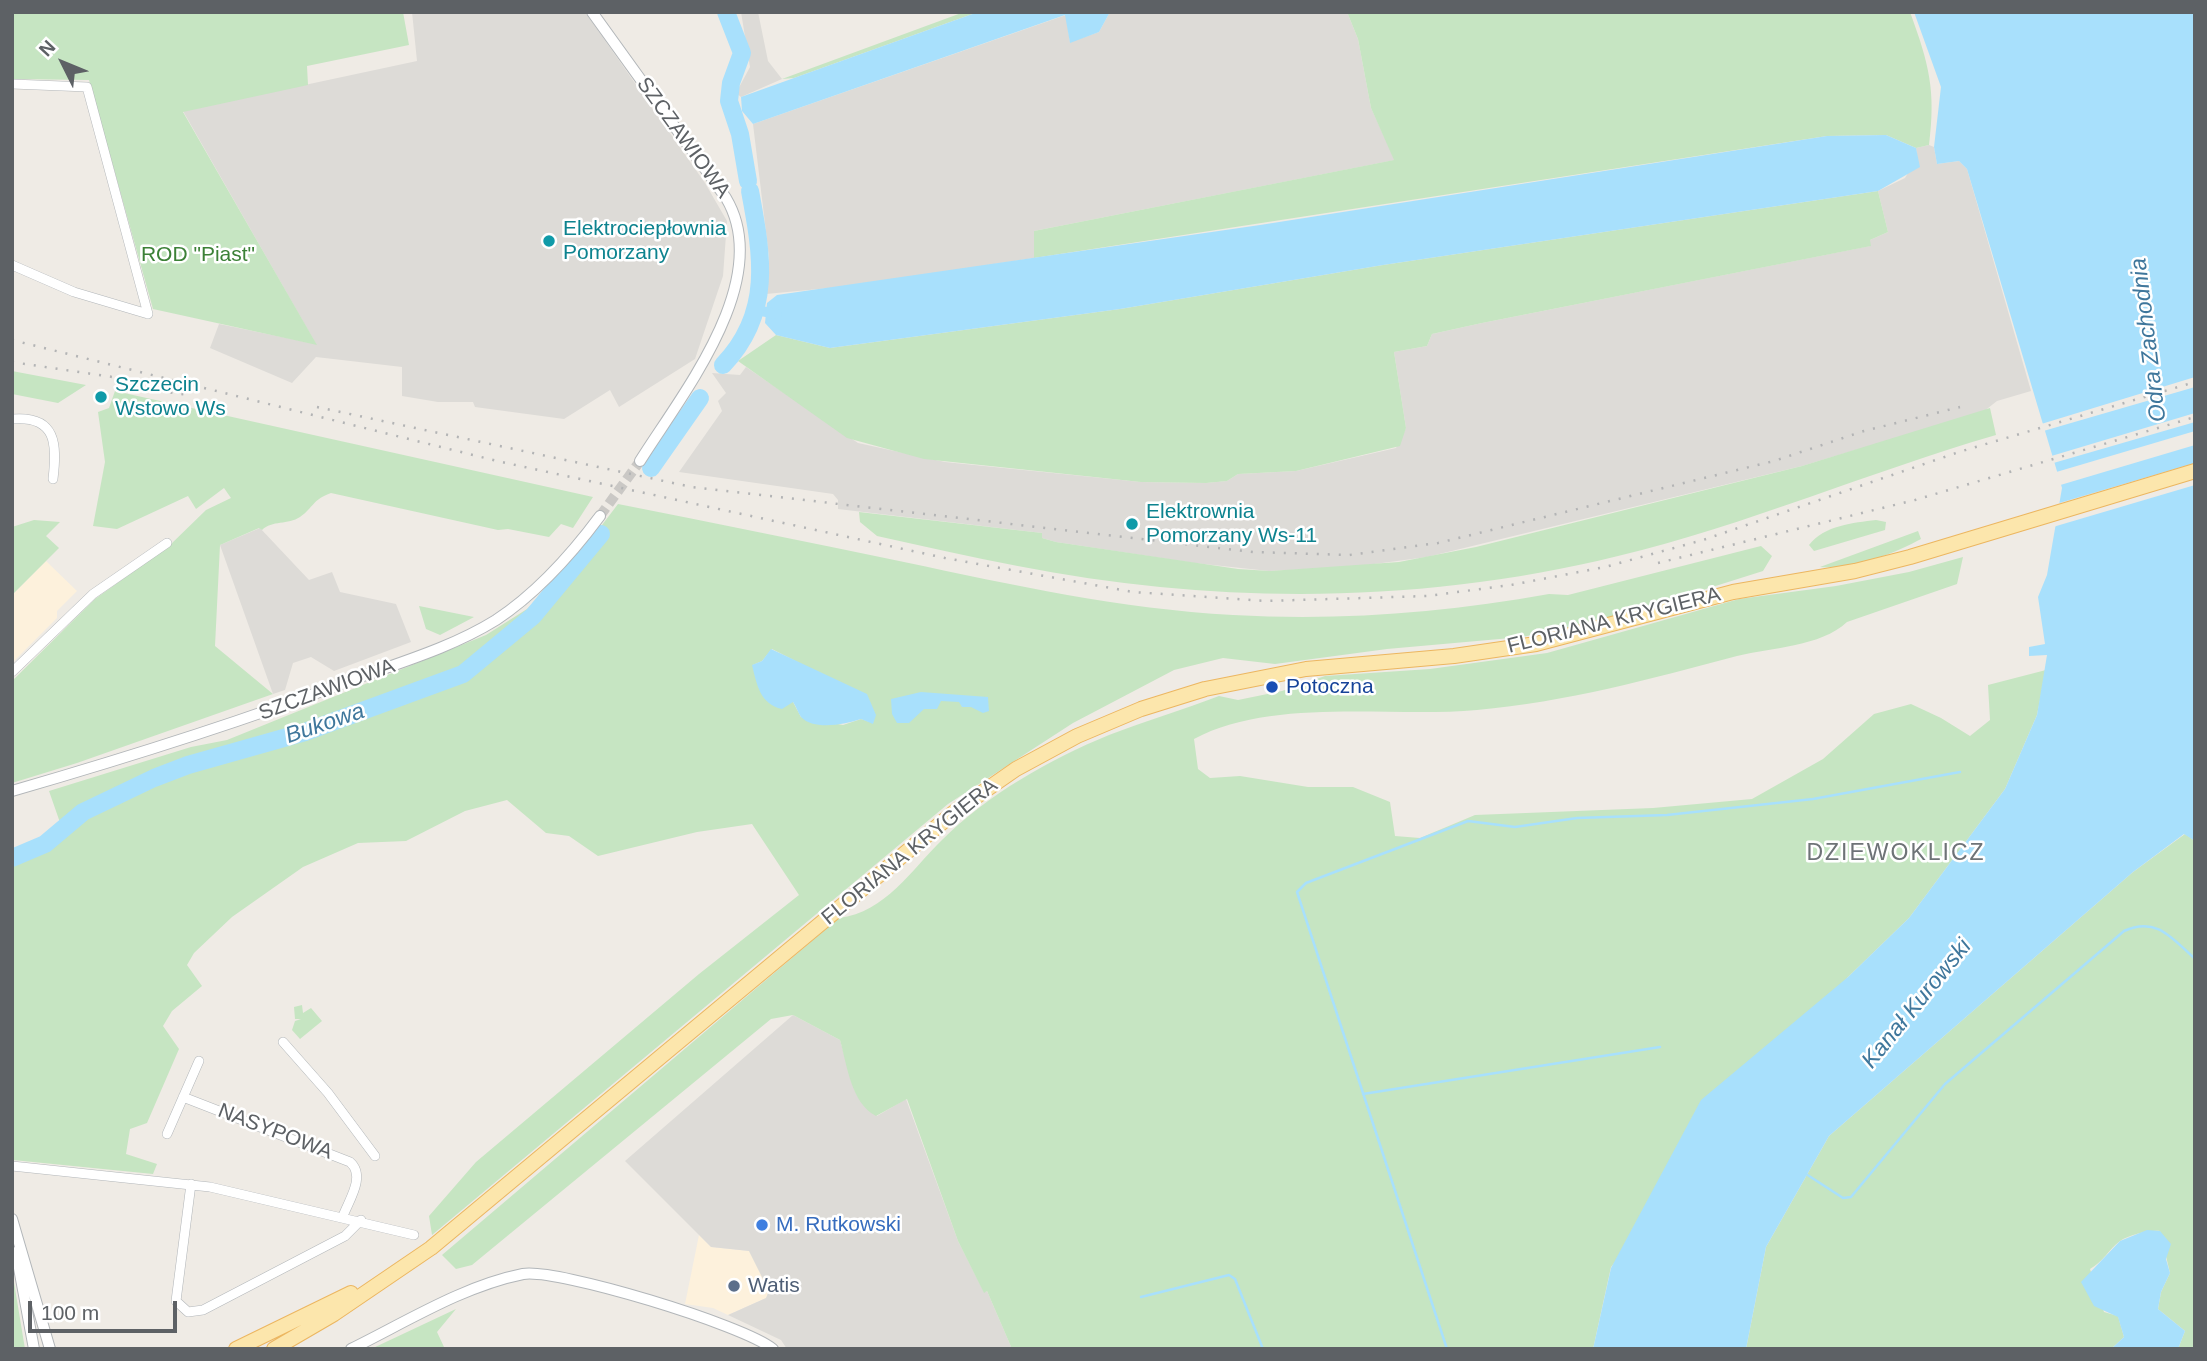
<!DOCTYPE html>
<meta charset="utf-8">
<style>
body{margin:0}
#map{position:relative;width:2207px;height:1361px;overflow:hidden;background:#efebe5;font-family:Arial,sans-serif}
canvas{display:block}
.frame{position:absolute;inset:0;border:14px solid #5d6165;pointer-events:none}
.north{position:absolute;left:28px;top:28px;width:70px;height:70px;-webkit-text-stroke:5px #fff;paint-order:stroke;rotate:313deg;font-size:19px;font-weight:700;line-height:28px;text-align:center;color:#5d6165}
.north::after{content:'';display:block;margin:auto;width:24px;height:32px;background:#5d6165;clip-path:polygon(50% 0,100% 100%,50% 72%,0 100%)}
.scale{position:absolute;left:28px;top:1301px;width:149px;height:32px;box-sizing:border-box;border:4px solid #5d6165;border-top:0;padding-left:9px;font-size:21px;line-height:24px;white-space:nowrap;color:#5d6165;-webkit-text-stroke:5px #fff;paint-order:stroke}
</style>
<div id="map">
<canvas width="2207" height="1361"></canvas>
<div class="frame"></div>
<div class="north">N</div>
<div class="scale">100 m</div>
</div>
<script>
const ctx = document.querySelector('canvas').getContext('2d');
ctx.lineJoin = 'round';
function paint(path, color) {
  ctx.fillStyle = color;
  ctx.fill(path, 'evenodd');
}
function strokePath(path, color, width, dash) {
  ctx.strokeStyle = color;
  ctx.lineWidth = width;
  ctx.lineCap = dash ? 'butt' : 'round';
  ctx.setLineDash(dash || []);
  ctx.stroke(path);
}
function label(font, color, halo, rows, align = 'center') {
  ctx.font = font + ' Arial,sans-serif';
  ctx.lineWidth = 5;
  ctx.setLineDash([]);
  ctx.textBaseline = 'middle';
  ctx.strokeStyle = halo;
  ctx.fillStyle = color;
  for (const [text, x, y, turn = 0] of rows) {
    ctx.save();
    ctx.translate(x, y);
    ctx.rotate((+turn || 0) * Math.PI / 180);
    ctx.textAlign = isNaN(turn) ? turn : align;
    if (halo) ctx.strokeText(text, 0, 0);
    ctx.fillText(text, 0, 0);
    ctx.restore();
  }
}
paint(new Path2D(`
 M46 561 77 591 57 611V618L13 662 12 595Z
 M699 1235 711 1247 749 1251 769 1291 766 1298 728 1315 713 1308 685 1304Z`), '#fdf1dc');
paint(new Path2D(`
 M412 12H585L705 183 727 221 723 276 695 359 619 407 610 390 564 419 475 407 473 402H438L402 396V367L316 357 292 383 210 348 219 324 316 344 183 111 417 61Z
 M741 12H758L768 61 782 79 741 97 736 93 750 67Z
 M1110 12H1347L1358 39 1371 108 1395 160 1034 231V258L851 286 766 294 769 257 753 124 1066 15 1070 42 1099 32Z
 M1929 145 1934 147 1937 164 1959 161 1967 169 2031 391 1997 401 1983 412 1802 466 1427 557 1352 567 1269 571 1194 563 1056 542 1042 538V533L838 509V500L833 494 679 472 722 411 718 401 726 393 712 373 740 375 746 367 858 443 945 462 1141 482 1206 483 1227 481 1238 474 1296 471 1396 448 1406 428 1394 352 1427 346 1432 334 1482 323 1870 246V240L1888 232 1878 191 1905 178 1917 158 1916 148Z
 M260 528 309 580 332 572 340 592 396 604 411 642 334 671 311 657 293 663 285 690 273 694 220 545Z
 M793 1015 840 1040 855 1091 877 1116 906 1099 958 1241 984 1292 987 1291 1012 1349H787L781 1340 728 1315 766 1298 769 1291 749 1251 711 1247 625 1161Z`), '#dddbd7');
paint(new Path2D(`
 M12 12H403L409 45 307 66 308 85 183 112 317 345 153 309 89 80 13 79Z
 M964 12H978L794 78 782 79Z
 M1347 12H1910C1929 64 1936 90 1929 145L1916 148 1886 135 1827 136 1034 258V231L1394 160 1371 108 1358 39Z
 M1878 191 1888 232 1870 240 1871 246 1482 323 1432 334 1427 346 1394 352 1406 428 1400 446 1296 471 1238 474 1227 481 1206 483 1141 482 924 459 847 438 738 361 776 335 830 348 1120 309 1383 265Z
 M12 371 86 385 58 403 12 394Z
 M115 391 593 497 573 528 561 524 549 537 508 529 498 530 331 493C313 499 313 508 300 517 288 525 272 520 262 530L259 528 220 545 215 646 273 694 77 763 12 783V681L95 599 169 546 206 510 231 498 224 488 196 509 188 496 117 529 93 526 105 462 98 412 109 408Z
 M1990 408 1996 435C1869 472 1747 525 1618 556 1468 593 1313 602 1160 587 1065 578 970 557 877 536L860 522 859 512 1042 533V538L1056 542 1238 569 1270 571 1399 562 1476 547 1802 466Z
 M618 504C714 523 809 542 904 562 1013 585 1121 609 1233 615 1339 621 1444 613 1549 594L1568 595 1761 546 1772 556 1763 571 1611 619 1522 637 1387 649 1275 664 1223 658 1174 670 1073 723 948 804 432 1235 429 1216 476 1162 699 974 799 895 752 824 697 832 598 856 569 836 546 833 507 800 465 811 406 841 358 843 303 867 232 917 194 953 187 965 202 986 172 1011 163 1026 179 1049 147 1123 130 1129 126 1154 157 1164 153 1174 13 1160 12 861 47 847 64 834 49 791 191 747 227 740 486 635 527 609 570 567ZM772 649 813 670 873 723 861 719 843 725 801 717 793 702 753 665 762 661Z
 M34 520 60 522 46 536 59 548 12 595V527Z
 M1876 520 1886 522 1885 530 1814 551 1809 545C1825 525 1853 523 1876 520Z
 M1918 531 1921 539C1893 554 1853 570 1820 567Z
 M1963 557 1957 584 1847 622C1820 647 1773 647 1737 656 1651 679 1566 702 1477 710 1390 718 1273 697 1194 739L1198 769 1210 778 1240 776 1308 787H1353L1390 802 1395 836 1420 838 1475 815 1653 808 1752 799 1823 759 1874 714 1911 704 1941 718 1970 736 1990 720 1988 685 2046 670 2037 715 2005 789 1909 918 1848 977 1611 1267 1593 1349H1012L987 1291 984 1293 958 1241 907 1099 876 1116C851 1103 847 1065 840 1040L793 1015 771 1019 472 1265 456 1269 442 1255 839 918C886 912 911 870 942 840 987 795 1050 759 1109 735 1145 721 1183 710 1219 696L1238 700 1282 691 1325 676 1430 669 1547 653 1739 599 1836 586 1909 572Z
 M419 606 474 617 440 635 426 629Z
 M2185 834 2195 841V1349H2178L2185 1331 2158 1309 2161 1292 2170 1273 2160 1231C2148 1230 2130 1235 2120 1241 2109 1249 2103 1262 2090 1269L2104 1312 2118 1316 2124 1337 2111 1349H1746L1766 1247 1829 1136 2133 872Z
 M302 1005 303 1013 311 1008 322 1021 300 1039 292 1030 295 1021 301 1019H295L294 1007Z
 M12 1270 25 1349H12Z
 M456 1309 437 1332 444 1347 371 1349Z`), '#c6e5c2');
paint(new Path2D(`
 M978 12H1110L1099 32 1070 43 1065 15 753 124 742 111 741 97Z
 M1914 12H2195V841L2184 834 2133 872 1829 1136 1766 1247 1746 1349H1593L1611 1268 1701 1100 1848 977 1909 918 2005 789 2037 715 2047 655 2029 656V647L2045 644 2038 597 2047 575 2062 488 1967 169 1959 161 1937 164 1934 147 1941 87Z
 M1886 135 1916 148 1920 167 1878 191 1383 265 1120 309 830 348 776 335 765 323 767 303 777 295 1260 225 1827 136Z
 M771 649 867 694 876 715 873 724 861 719C846 724 814 731 801 717 798 713 796 706 793 702L782 709C760 704 757 685 752 665L762 661Z
 M921 692 988 697 989 711 983 713 971 707H962L959 702 941 701 937 709H924L909 723H897L892 714 891 699Z
 M2147 1230 2160 1231 2171 1244 2166 1259 2170 1273 2161 1292 2158 1309 2185 1331 2178 1349H2111L2124 1337 2118 1317 2094 1306 2081 1282 2120 1241Z`), '#a8e0fc');
paint(new Path2D(`
 M2195 377V387L2040 432 2038 425Z
 M2195 413V422L2050 464 2048 457Z
 M2195 431V445L2057 486 2053 473Z
 M2195 463V485L2053 527 2056 504Z`), '#efebe5');
strokePath(new Path2D(`
 M1363 1094 1660 1047
 M1806 1174 1843 1198 1851 1197 1945 1084 2124 931C2156 916 2172 938 2195 959
 M1141 1297 1229 1275 1235 1279 1263 1349
 M1299 1349H1305
 M1447 1349 1297 892 1306 883 1468 821 1515 827 1577 818 1667 815 1813 799 1960 772`), '#a8e0fc', 2.5);
strokePath(new Path2D(`
 M756 310 777 314`), '#a8e0fc', 10);
strokePath(new Path2D(`
 M726 12 742 53 731 83 729 101 740 134 748 181
 M723 365C773 313 762 255 750 191
 M651 468 700 398
 M12 858 45 844 83 812 154 778 188 765 305 732 463 674 533 616 601 534`), '#a8e0fc', 18);
strokePath(new Path2D(`
 M600 516 640 461`), '#cac8c5', 10, [10, 5]);
const minor = new Path2D(`
 M12 84 87 87 148 314
 M12 265 74 292 148 314
 M12 419C57 415 57 445 53 479
 M12 672 93 594 167 543
 M283 1042 328 1093 375 1156
 M183 1097 350 1162C366 1176 349 1200 343 1216
 M167 1134 199 1061
 M12 1166 210 1187 414 1235
 M191 1184 176 1301 188 1312 203 1310 345 1236 361 1220`);
const tertiary = new Path2D(`
 M592 12 726 198C775 280 682 394 640 461
 M12 791C126 758 238 723 349 681 398 663 451 648 496 620 537 593 571 555 600 516
 M12 1219 50 1349
 M16 1252 34 1349
 M351 1349C406 1322 463 1286 523 1274 557 1268 744 1325 773 1349`);
const primary = new Path2D(`
 M236 1349 351 1293
 M274 1349 334 1314 431 1248 957 810 1016 769 1077 736 1141 709 1205 689 1306 669 1454 656 1536 644 1733 592 1855 571 1910 557 2195 471`);
strokePath(minor, '#b2b6b9', 10);
strokePath(tertiary, '#b2b6b9', 12);
strokePath(primary, '#ecb660', 16);
strokePath(minor, '#fff', 9);
strokePath(tertiary, '#fff', 10);
strokePath(primary, '#fce6ac', 14);
strokePath(new Path2D(`
 M12 340 497 461 945 558 1133 592 1266 601 1427 596 1511 585 1605 567 1703 540 1959 452 2195 382
 M12 362 126 379
 M116 385 189 395
 M317 407 692 487 1253 552 1349 555 1438 543 1774 461 1864 431 1960 407
 M1658 563 1915 500 2195 417`), '#b3b4b5', 2.5, [2, 9]);
for (const [x, y, r, color] of [
 [549,241,7,"#0f9aa8"],
 [101,397,7,"#0f9aa8"],
 [1132,524,7,"#0f9aa8"],
 [1272,687,7,"#1a4fb4"],
 [762,1225,7,"#3f7fe0"],
 [734,1286,7,"#5c6f8a"]
]) {
  const dot = new Path2D();
  dot.arc(x, y, r, 0, 2 * Math.PI);
  ctx.fillStyle = color;
  ctx.fill(dot);
  strokePath(dot, '#fff', 2.5);
}
label('21px', '#5d6165', '#fff', [
 ["SZCZAWIOWA",683,138,54],
 ["FLORIANA KRYGIERA",1614,621,-14],
 ["SZCZAWIOWA",327,690,-20],
 ["FLORIANA KRYGIERA",910,852,-39],
 ["NASYPOWA",275,1132,21]
]);
label('21px', '#0d838f', '#fff', [
 ["Elektrociepłownia",563,229],
 ["Pomorzany",563,253],
 ["Szczecin",115,385],
 ["Wstowo Ws",115,409],
 ["Elektrownia",1146,512],
 ["Pomorzany Ws-11",1146,536]
], 'left');
label('21px', '#3c8137', '#fff', [
 ["ROD \"Piast\"",198,255]
]);
label('21px', '#164399', '#fff', [
 ["Potoczna",1286,687]
], 'left');
label('21px', '#366cbe', '#fff', [
 ["M. Rutkowski",776,1225]
], 'left');
label('21px', '#4e5e75', '#fff', [
 ["Watis",748,1286]
], 'left');
label('italic 23px', '#3f779c', '#fff', [
 ["Odra Zachodnia",2149,340,-97],
 ["Bukowa",325,724,-19],
 ["Kanał Kurowski",1917,1004,-51]
]);
ctx.letterSpacing = '2px';
label('23px', '#6e7377', '#fff', [
 ["DZIEWOKLICZ",1896,854]
]);
ctx.letterSpacing = '0px';
</script>
